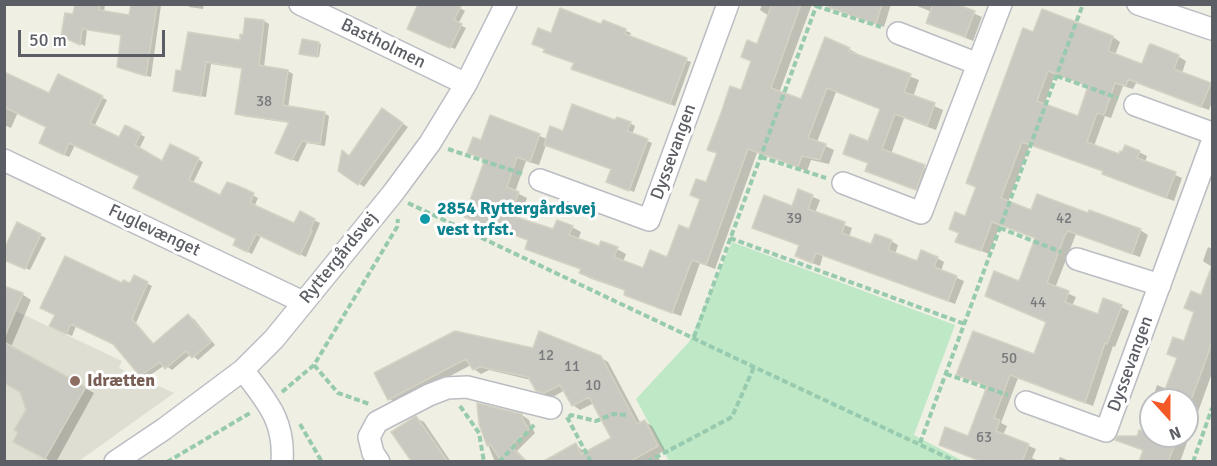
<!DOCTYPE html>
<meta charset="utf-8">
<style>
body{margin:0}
#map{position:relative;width:1217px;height:466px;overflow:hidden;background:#efefe4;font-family:Signika,sans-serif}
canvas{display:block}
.frame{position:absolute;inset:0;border:6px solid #5c5e65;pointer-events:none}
.north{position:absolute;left:1139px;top:388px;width:60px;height:60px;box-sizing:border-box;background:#fff;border:2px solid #bebfc1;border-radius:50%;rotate:159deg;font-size:16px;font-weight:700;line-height:24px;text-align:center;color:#5c5e65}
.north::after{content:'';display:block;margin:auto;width:21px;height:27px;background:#f25927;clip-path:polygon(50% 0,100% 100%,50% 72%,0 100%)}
.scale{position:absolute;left:18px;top:30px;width:147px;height:27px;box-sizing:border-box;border:3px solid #5c5e65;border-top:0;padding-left:8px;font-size:18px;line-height:21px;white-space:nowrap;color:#5c5e65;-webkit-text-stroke:4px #fff;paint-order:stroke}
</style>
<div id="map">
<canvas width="1217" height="466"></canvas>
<div class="frame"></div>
<div class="north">N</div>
<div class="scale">50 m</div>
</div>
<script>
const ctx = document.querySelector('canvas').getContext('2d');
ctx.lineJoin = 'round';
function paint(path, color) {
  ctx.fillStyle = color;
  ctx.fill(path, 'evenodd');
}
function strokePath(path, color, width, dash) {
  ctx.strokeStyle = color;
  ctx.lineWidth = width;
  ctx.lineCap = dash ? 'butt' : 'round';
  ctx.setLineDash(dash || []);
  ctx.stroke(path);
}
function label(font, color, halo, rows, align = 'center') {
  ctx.font = font + ' Signika,sans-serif';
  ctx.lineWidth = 6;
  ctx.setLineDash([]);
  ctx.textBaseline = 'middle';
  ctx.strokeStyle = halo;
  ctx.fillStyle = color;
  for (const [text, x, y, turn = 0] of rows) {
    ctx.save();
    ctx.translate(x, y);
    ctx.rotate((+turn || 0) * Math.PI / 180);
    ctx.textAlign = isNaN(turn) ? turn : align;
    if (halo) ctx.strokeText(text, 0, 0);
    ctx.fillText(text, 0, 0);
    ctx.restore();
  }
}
paint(new Path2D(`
 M5 306 122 361 119 368 174 393 79 461 5 462Z`), '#dfded2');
paint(new Path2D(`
 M732 242 955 325 914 435 963 461H669L636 399 689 342Z`), '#bfe8c6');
paint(new Path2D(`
 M76 4H105L104 13 131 16 132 4 161 5 151 77 124 69 123 36 87 30 85 46 68 38Z
 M187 4H204L203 9 189 7Z
 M762 4H812L779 93 802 101 849 49 858 54 857 56 919 80 913 97 943 110 936 130 904 118 891 154 933 171 925 193 876 175 867 170 869 164 845 153 869 143 882 109 836 92 817 142 834 150 829 164 811 160 807 171 757 153 715 269 700 263 681 316 634 299 626 294V291L589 278 581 273 582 270 535 253 527 248 529 241 465 216 486 160 469 152 482 142 491 117 547 139 564 133 616 122 630 123 635 126 632 135 652 143 634 192 613 184 612 169 546 145 539 165 526 161 515 192 527 198 519 220 554 231 572 227 581 232 578 240 600 248 617 249 626 254 623 262 644 270 668 259 690 231 702 200 692 195 707 184 718 154 709 149 742 92 753 62 743 57 758 46 769 16 760 10Z
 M855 4H891L884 27 852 14Z
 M912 4H952L982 17 973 41 928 22 932 12Z
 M457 6 465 11 458 24 466 28 455 49 413 31Z
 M1042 11 1113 37 1120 42 1115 55 1143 65 1151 46 1179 57 1186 61 1182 73 1212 85V102L1209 110 1136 83 1133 89 1123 86 1111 118 1105 116 1094 146 1120 156 1139 152 1147 156 1145 162 1182 178 1174 201 1111 178 1104 173V172L1030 145 1008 202 1032 212 1089 215 1140 230 1148 235 1140 257 1076 234 1055 288 1076 297 1072 306 1099 316 1121 307 1129 311 1115 347 1113 346 1093 406 1018 378 1001 423 1007 426 1003 435 1036 449 1032 458 1041 462H982L941 445 969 438 988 387 958 374 1035 356 1047 322 987 296 1020 282 1036 239 1000 225 989 254 957 241 977 188 967 183ZM1055 74 1089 86 1078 118 1044 105Z
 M264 21 269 24 264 67 288 71 293 74 288 108 324 113 329 116 325 146 307 143 298 162 282 155 290 123 242 116 237 113 243 69 211 64 206 97 179 93 174 90 183 73 241 42Z
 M603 22 631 33 629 37 691 62 675 106 578 71 575 63 552 35 602 26Z
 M303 40 321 44 319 57 303 55Z
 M4 73 49 95 59 76 107 100 94 127 120 139 140 134 145 137 139 149 163 163 171 146 203 162 193 183 221 197 236 186 258 198 255 205 295 225 300 213 320 223 306 257 261 236 252 254 235 245 238 238 141 176 75 145 69 157 46 146 48 127 18 112 11 128 4 125Z
 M387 113 408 127 364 187 340 171Z
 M799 191 820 200 815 213 852 228 849 237 872 246 891 241 898 245 895 254 918 263 937 258 944 262 941 271 964 281 955 304 823 255 820 266 804 260 801 246 761 231 793 207Z
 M17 224 46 238 30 270 5 259Z
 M1208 247 1212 249V267L1203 261Z
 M1212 267V373L1180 462H1146L1145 451 1135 446 1151 433V436H1187V400H1152L1157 385 1167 389 1178 359 1168 353 1184 343 1195 313 1186 308 1202 297Z
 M135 277 152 286 136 323 155 345 189 316 194 319 215 345 198 360 191 354 172 370 165 365 146 378 141 375 115 344 76 326 72 336 56 329 122 285H131Z
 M22 294 31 300 11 347 94 393 56 462H52L15 441 27 410 21 391 4 382V297Z
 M455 333 534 350 600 357 608 362 641 424 645 422 652 426 665 450 657 455 661 462H545L576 445 586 453 613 439 594 403 580 410 573 405 565 390 553 397 545 395 537 390 531 380 489 370 481 374 474 369 471 365 397 404 390 399Z
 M522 415 529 420 531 426 535 433 517 451 528 462H495L484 435Z
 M416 418 424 422 451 462H414Z
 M1060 457 1072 462H1058Z`), '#0003');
const building = new Path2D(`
 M75 4H100L99 10 129 15 131 4H157L146 76 117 67 121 35 82 29 80 45 61 36 65 13 73 14Z
 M418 4H462L454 20 462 24 450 48 407 29Z
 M772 4H801L771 88 801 99 825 37 850 48 848 51 911 74 904 92 935 103 927 126 895 114 882 149 925 165 916 190 865 171 868 163 843 154 850 134 868 141 880 109 827 88 808 138 826 144 820 160 802 156 798 167 748 149 706 265 692 260 672 313 624 295 625 290 579 273 581 269 525 249 528 240 464 217 485 159 467 153 473 137 481 140 490 115 540 134 530 162 517 157 507 187 519 192 510 215 553 229 557 220 573 226 569 235 599 246 601 241 618 247 614 257 643 268 650 250 667 257 679 225 689 229 700 199 690 195 696 179 706 182 717 153 707 150 721 113 730 86 741 90 751 61 741 57 747 40 757 44Z
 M828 4H882L876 24 827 7Z
 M933 4H956L975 11 965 37 926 23Z
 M560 8 601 24 603 20 626 29 625 34 687 58 670 104 571 69 574 63 543 52 545 49 532 44 538 28 551 33Z
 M1042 9 1113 36 1108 51 1142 64 1149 45 1151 44 1179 55 1174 69 1211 83 1201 107 1128 79 1126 86 1115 83 1104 115 1097 113 1087 142 1119 154 1120 151 1122 152 1125 145 1140 151 1137 158 1176 172 1166 198 1102 174 1103 171 1022 142 1001 198 1031 210 1037 194 1088 213 1089 210 1141 229 1132 254 1068 231 1065 235 1047 283 1069 291 1065 302 1098 314 1103 298 1122 305 1107 344 1105 343 1085 403 1010 375 994 418 1000 420 996 431 1029 444 1022 462H983L939 445 945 427 968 436 987 386 956 375 973 331 1034 354 1046 322 985 296 994 271 1019 281 1035 238 992 222 981 251 955 242 959 233 949 229 955 212 965 216 976 187 966 183 1023 28 1033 32ZM1048 71 1088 86 1078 116 1037 101Z
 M245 18 264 20 259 65 288 70 283 105 325 112 320 144 302 141 292 160 275 153 289 122 235 114 242 68 206 62 201 96 173 91 176 70 181 71 188 32 240 40V34L243 35Z
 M302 39 319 42 317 57 299 54Z
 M4 72 49 93 58 74 103 96 90 123 119 137 125 125 141 133 135 145 162 161 170 144 199 158 189 180 220 195 227 182 236 185 254 193 250 203 294 223 300 211 315 219 310 230 312 231 300 255 256 234 247 252 233 245 236 239 133 188 139 176 69 143 64 155 39 143 46 127 4 107Z
 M572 104 615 120 617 117 631 122 627 131 648 139 629 191 606 182 611 169 544 145 550 126 563 131Z
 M382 108 403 123 358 185 338 171 342 150 349 156Z
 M798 189 813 195 808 209 845 222 842 233 871 244 875 234 892 240 888 250 917 261 921 250 938 257 934 267 957 276 948 301 816 253 812 263 795 256 799 245 752 228 764 195 792 206Z
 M17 222 41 234 25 269 4 260V249Z
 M65 256 122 283 123 280 130 283 134 275 148 282 132 319 153 344 188 314 211 342 192 358 186 351 165 369 160 362 140 376 113 344 71 324 66 334 49 326 55 315 40 308Z
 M1211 268H1212V342L1203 368 1191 400H1161L1177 358 1167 354 1173 337 1184 341 1194 312 1184 308 1191 291 1201 295Z
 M4 286 23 293 5 336H4Z
 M455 331 533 348 539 331 601 356 637 424 645 420 658 446 629 462H542L576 443 581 454 611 438 589 397 572 406 560 385 544 393 536 391 528 377 481 367 482 366 473 370 466 359 388 400 374 373Z
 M4 342 86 387 45 459 13 442 18 432 14 430 26 410 20 392 4 383Z
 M477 403 522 414 523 420 529 429 511 446 526 462H502L490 444 487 446 479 424Z
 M416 416 448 462H412L391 432Z
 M1139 430 1151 434V436H1178L1168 462H1139L1143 450 1115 440 1118 436H1137Z`);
paint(building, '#cac9c1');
strokePath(building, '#d4d2c2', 1.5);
const minor = new Path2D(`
 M300 4 466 84
 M1138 4 1212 29
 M898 33 978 64
 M1135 105 1212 133
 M4 160 303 302
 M540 180 649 220 728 4
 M843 183 921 213 1001 4
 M1077 259 1160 285
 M243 370C267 402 285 420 282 462
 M1026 402 1106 431 1212 142
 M115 462 164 429 243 370 274 339 393 193 430 143 466 84 506 4
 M379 462 373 453 369 437 377 422 429 395 447 388 467 387 551 408`);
strokePath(minor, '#bbbdc3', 24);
strokePath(new Path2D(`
 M816 6 881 27
 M1057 76 1118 98
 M448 149 523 174
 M761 157 826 178
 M408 203 754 367 957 462
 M1000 228 1061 252
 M730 238 965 324
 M694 337 817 4
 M314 365 338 393 369 404
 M946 374 1008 395
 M282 392 314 365 397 227 398 219
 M460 406 479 433 484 462
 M567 417 591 462
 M569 417 571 415 596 421 613 414 629 415
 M300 424 322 462
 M920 443 1083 4
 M167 462 250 413
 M499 462 536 423
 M647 462 732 417 754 367
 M1193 462 1212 408`), '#97caae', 4, [6, 3]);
strokePath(minor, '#fff', 21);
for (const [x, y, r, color] of [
 [425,219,6,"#0f9aa8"],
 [75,381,6,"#8d6e63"]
]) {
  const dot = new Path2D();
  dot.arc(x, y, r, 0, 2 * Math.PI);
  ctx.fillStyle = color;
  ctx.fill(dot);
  strokePath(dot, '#fff', 2);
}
label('15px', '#78797c', null, [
 ["38",264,102],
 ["39",794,219],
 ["42",1064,219],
 ["44",1038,303],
 ["12",546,356],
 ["50",1009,359],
 ["11",572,367],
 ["10",593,386],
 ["63",984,438]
]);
label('18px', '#5c5e65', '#fff', [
 ["Bastholmen",383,44,26],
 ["Dyssevangen",674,152,-70],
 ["Fuglevænget",154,231,25],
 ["Ryttergårdsvej",339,258,-51],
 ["Dyssevangen",1131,364,-70]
]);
label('bold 18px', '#0d838f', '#fff', [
 ["2854 Ryttergårdsvej",437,209],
 ["vest trfst.",437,230]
], 'left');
label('bold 18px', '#785e54', '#fff', [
 ["Idrætten",87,381]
], 'left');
</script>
